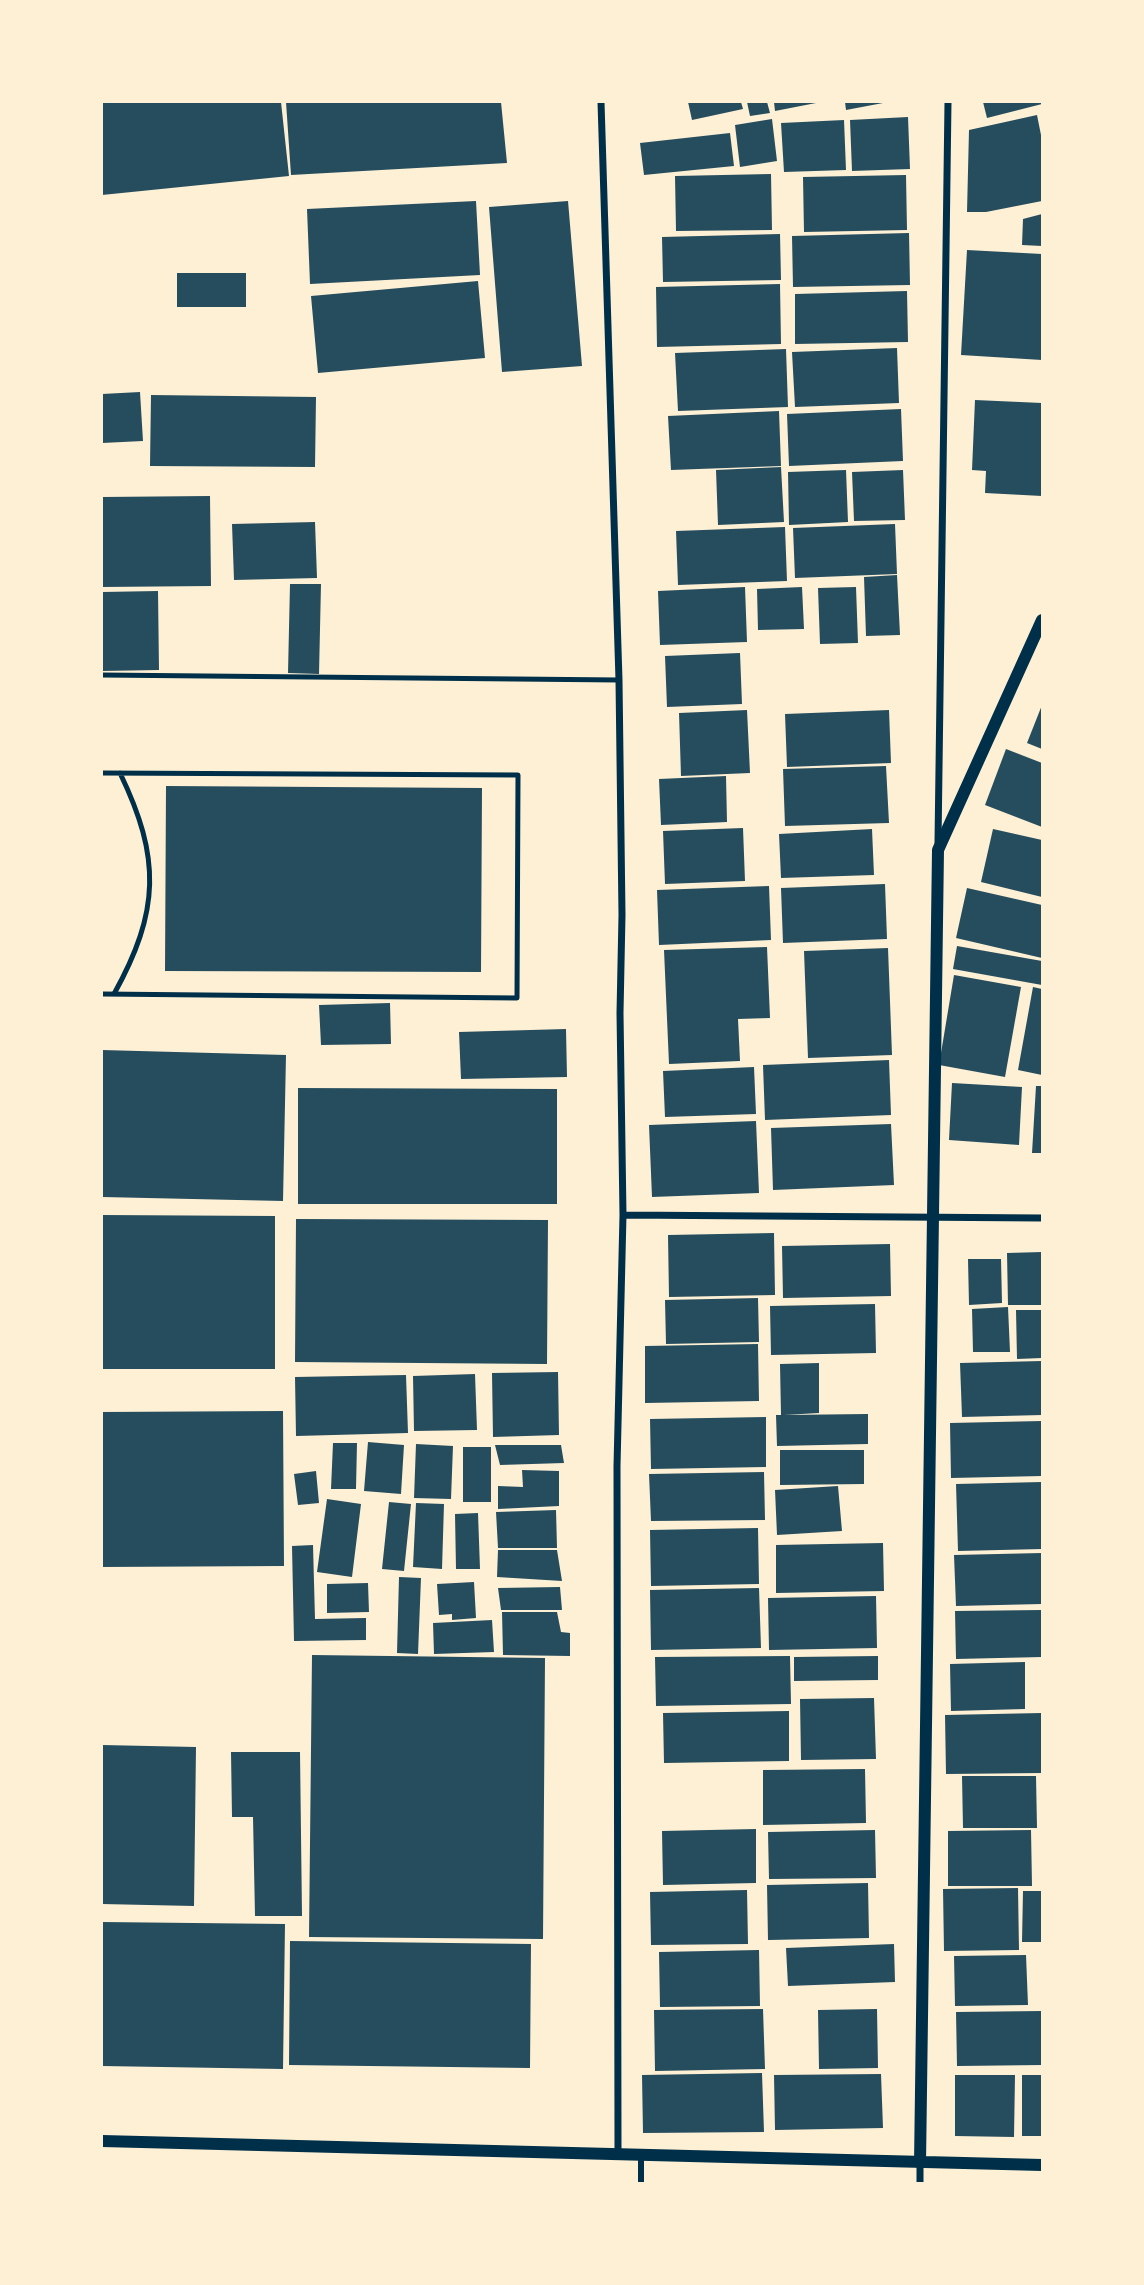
<!DOCTYPE html>
<style>
body{margin:0}
#map{position:relative;width:1144px;height:2285px;overflow:hidden;background:#fdf0d5;font-family:"Varela Round",sans-serif}
canvas{display:block}
.frame{position:absolute;inset:0;border:103px solid #fdf0d5;pointer-events:none}
</style>
<div id="map">
<canvas width="1144" height="2285"></canvas>
<div class="frame"></div>
</div>
<script>
const ctx = document.querySelector('canvas').getContext('2d');
ctx.lineJoin = 'round';
function paint(path, color) {
  ctx.fillStyle = color;
  ctx.fill(path, 'evenodd');
}
function strokePath(path, color, width, dash) {
  ctx.strokeStyle = color;
  ctx.lineWidth = width;
  ctx.lineCap = dash ? 'butt' : 'round';
  ctx.setLineDash(dash || []);
  ctx.stroke(path);
}
paint(new Path2D(`
 M102 102H281L289 176 102 195Z
 M286 102H501L507 163 291 175Z
 M688 102H741L743 109 692 120Z
 M747 102H767L770 113 750 116Z
 M774 102H816V103L775 111Z
 M845 102H883V103L846 110Z
 M983 102H1042V104L987 118Z
 M1037 115 1042 140V201L986 212H967L969 130Z
 M908 117 910 169 852 171 850 120Z
 M772 119 777 161 740 167 735 125Z
 M844 120 846 170 784 172 781 123Z
 M730 133 734 166 644 175 640 143Z
 M771 174 772 230 676 231 675 176Z
 M906 175 907 230 804 232 803 177Z
 M476 201 480 275 310 284 307 209Z
 M568 201 582 366 502 372 489 207Z
 M1042 214V246L1022 245 1023 219Z
 M909 233 910 285 793 287 792 236Z
 M780 234 781 280 663 282 662 237Z
 M967 250 1042 254V360L961 355Z
 M177 273H246V307H177Z
 M478 281 485 358 318 373 311 296Z
 M780 284 781 344 657 347 656 287Z
 M907 291 908 342 795 344V294Z
 M897 348 899 403 795 407 792 352Z
 M786 349 788 407 678 411 675 353Z
 M140 392 143 441 102 443V394Z
 M151 395 316 397 315 467 150 466Z
 M975 400 1042 403V496L985 493 986 471 972 470Z
 M901 409 903 461 789 466 787 414Z
 M779 411 781 466 671 470 668 416Z
 M781 467 784 522 718 525 716 470Z
 M846 470 848 522 789 525 788 472Z
 M903 470 905 520 854 521 852 472Z
 M210 496 211 586 102 587V497Z
 M315 522 317 578 234 580 232 524Z
 M895 524 897 574 795 578 793 528Z
 M785 527 787 581 678 585 676 531Z
 M897 575 900 635 866 636 864 577Z
 M290 584H321L319 674 288 673Z
 M745 587 747 642 660 645 658 591Z
 M802 587 804 629 758 630 757 589Z
 M856 587 858 643 820 644 818 588Z
 M158 591 159 670 102 671V592Z
 M740 653 742 704 667 707 665 656Z
 M1042 705V749L1027 743Z
 M747 710 750 773 681 776 679 713Z
 M889 710 891 763 787 767 785 714Z
 M1006 749 1042 763V827L985 805Z
 M886 766 889 823 785 826 783 769Z
 M726 776 727 822 661 825 659 779Z
 M166 786 482 788 481 972 165 971Z
 M743 828 745 881 665 884 663 831Z
 M872 829 874 875 781 878 779 834Z
 M993 829 1042 840V897L981 882Z
 M885 884 887 939 783 943 781 888Z
 M769 886 771 940 659 945 657 890Z
 M967 888 1042 905V958L956 938Z
 M957 946 1042 961V985L953 969Z
 M767 947 770 1018 738 1019 740 1061 669 1064 664 950Z
 M888 948 892 1055 808 1058 804 951Z
 M954 975 1021 987 1005 1077 939 1065Z
 M1033 987 1042 989V1075L1018 1070Z
 M390 1003 391 1044 321 1045 319 1005Z
 M566 1029 567 1077 461 1079 459 1032Z
 M102 1050 286 1055 283 1201 102 1197Z
 M889 1060 891 1115 765 1120 763 1065Z
 M754 1067 756 1114 665 1117 663 1071Z
 M952 1083 1022 1087 1019 1145 949 1140Z
 M1036 1086H1042V1153H1032Z
 M298 1088 557 1089V1204H298Z
 M756 1121 759 1193 652 1197 649 1125Z
 M891 1124 894 1185 773 1190 771 1128Z
 M102 1215 275 1216V1369H102Z
 M296 1219 548 1220 547 1364 295 1362Z
 M774 1233 775 1295 669 1297 668 1235Z
 M890 1244 891 1296 783 1298 782 1246Z
 M1042 1252V1305H1008L1007 1253Z
 M968 1259H1001L1002 1303 969 1305Z
 M758 1298 759 1342 666 1344 665 1300Z
 M875 1304 876 1353 771 1355 770 1306Z
 M1008 1307 1010 1352H973L972 1309Z
 M1016 1310H1042V1358L1017 1359Z
 M758 1344 759 1401 645 1403V1346Z
 M1042 1361V1415L962 1417 960 1363Z
 M819 1363V1413L784 1415 868 1414V1444L777 1446 776 1415H781L780 1364Z
 M558 1372 559 1435 493 1437 492 1373Z
 M475 1374 477 1430 414 1431 413 1376Z
 M406 1375 408 1433 296 1436 295 1377Z
 M283 1411 284 1566 102 1567V1412Z
 M766 1417V1467L651 1469 650 1419Z
 M1042 1421V1476L951 1478 950 1423Z
 M368 1442 404 1445 401 1494 364 1491Z
 M333 1443H357L356 1489H331Z
 M416 1444 453 1446 451 1499 414 1498Z
 M495 1445H561L564 1463 500 1465Z
 M463 1447H491V1502H463Z
 M780 1450H864V1484L780 1485Z
 M522 1470 559 1471V1506L498 1509V1486L523 1487Z
 M316 1471 319 1503 298 1505 294 1474Z
 M764 1472 765 1520 651 1521 649 1474Z
 M1042 1482V1549L958 1551 956 1484Z
 M838 1486 842 1531 777 1535 775 1490Z
 M327 1499 361 1504 352 1577 317 1572Z
 M389 1502 411 1504 404 1571 382 1569Z
 M416 1503 444 1504 442 1569 413 1567Z
 M556 1510 557 1548H498L496 1512Z
 M478 1513 480 1569H456L455 1514Z
 M758 1528 759 1584 651 1586 650 1530Z
 M883 1543 884 1591 776 1593V1545Z
 M313 1545 315 1619 366 1618V1640L294 1641 292 1546Z
 M498 1550H557L562 1581 497 1577Z
 M1042 1553V1604L956 1606 954 1555Z
 M399 1577 421 1578 418 1654 397 1653Z
 M474 1582 476 1618 452 1620V1614L439 1615 437 1584Z
 M368 1583 369 1612 327 1613V1584Z
 M560 1587 562 1610H501L498 1588Z
 M759 1588 761 1648 651 1650 650 1590Z
 M876 1596 877 1648 769 1650 768 1598Z
 M1042 1610V1657L956 1659 955 1611Z
 M502 1612H557L561 1632 570 1633V1656L503 1655Z
 M492 1620 494 1652 434 1654 433 1623Z
 M312 1655 545 1658 543 1939 309 1937Z
 M790 1656 791 1704 656 1706 655 1657Z
 M878 1656V1680L794 1681V1657Z
 M1025 1662V1709L951 1711 950 1664Z
 M874 1698 876 1759 801 1760 800 1699Z
 M789 1711V1761L664 1763 663 1713Z
 M1042 1713V1773L946 1774 945 1715Z
 M102 1745 196 1747 194 1906 102 1904Z
 M231 1752H300L302 1916H255L253 1817H232Z
 M865 1769 866 1823 763 1825V1770Z
 M962 1776H1036L1037 1828H963Z
 M756 1829V1883L663 1885 662 1831Z
 M875 1830 876 1878 769 1879 768 1832Z
 M1031 1830 1032 1886H948V1831Z
 M868 1883 869 1938 768 1940 767 1885Z
 M1018 1888 1019 1950 944 1951 943 1889Z
 M747 1890 748 1944 651 1945 650 1892Z
 M1023 1891H1042V1942H1022Z
 M102 1922 285 1924 283 2069 102 2066Z
 M290 1941 531 1944 530 2068 289 2065Z
 M894 1944 895 1982 788 1986 786 1948Z
 M759 1950 760 2006 660 2007 659 1952Z
 M1026 1955 1028 2005 955 2006 954 1956Z
 M763 2009 765 2069 655 2071 654 2010Z
 M877 2009 878 2068 819 2069 818 2010Z
 M1042 2011V2065L957 2066 956 2012Z
 M762 2073 764 2132 643 2133 642 2075Z
 M881 2074 883 2128 775 2130 774 2075Z
 M955 2075H1015L1014 2137 955 2136Z
 M1022 2075H1042V2136H1022Z`), '#264d5e');
strokePath(new Path2D(`
 M102 675 619 680
 M102 773 518 775 517 998 102 994
 M114 994C160 911 161 858 120 773`), '#003049', 5);
strokePath(new Path2D(`
 M641 2154V2184`), '#003049', 6);
strokePath(new Path2D(`
 M601 102 619 680 622 915 620 1013 623 1215 617 1466 618 2153
 M938 842 948 102
 M623 1215 1042 1218
 M920 2163V2184`), '#003049', 7);
strokePath(new Path2D(`
 M102 2141 1042 2165
 M920 2163 938 850 1042 620`), '#003049', 12);
</script>
